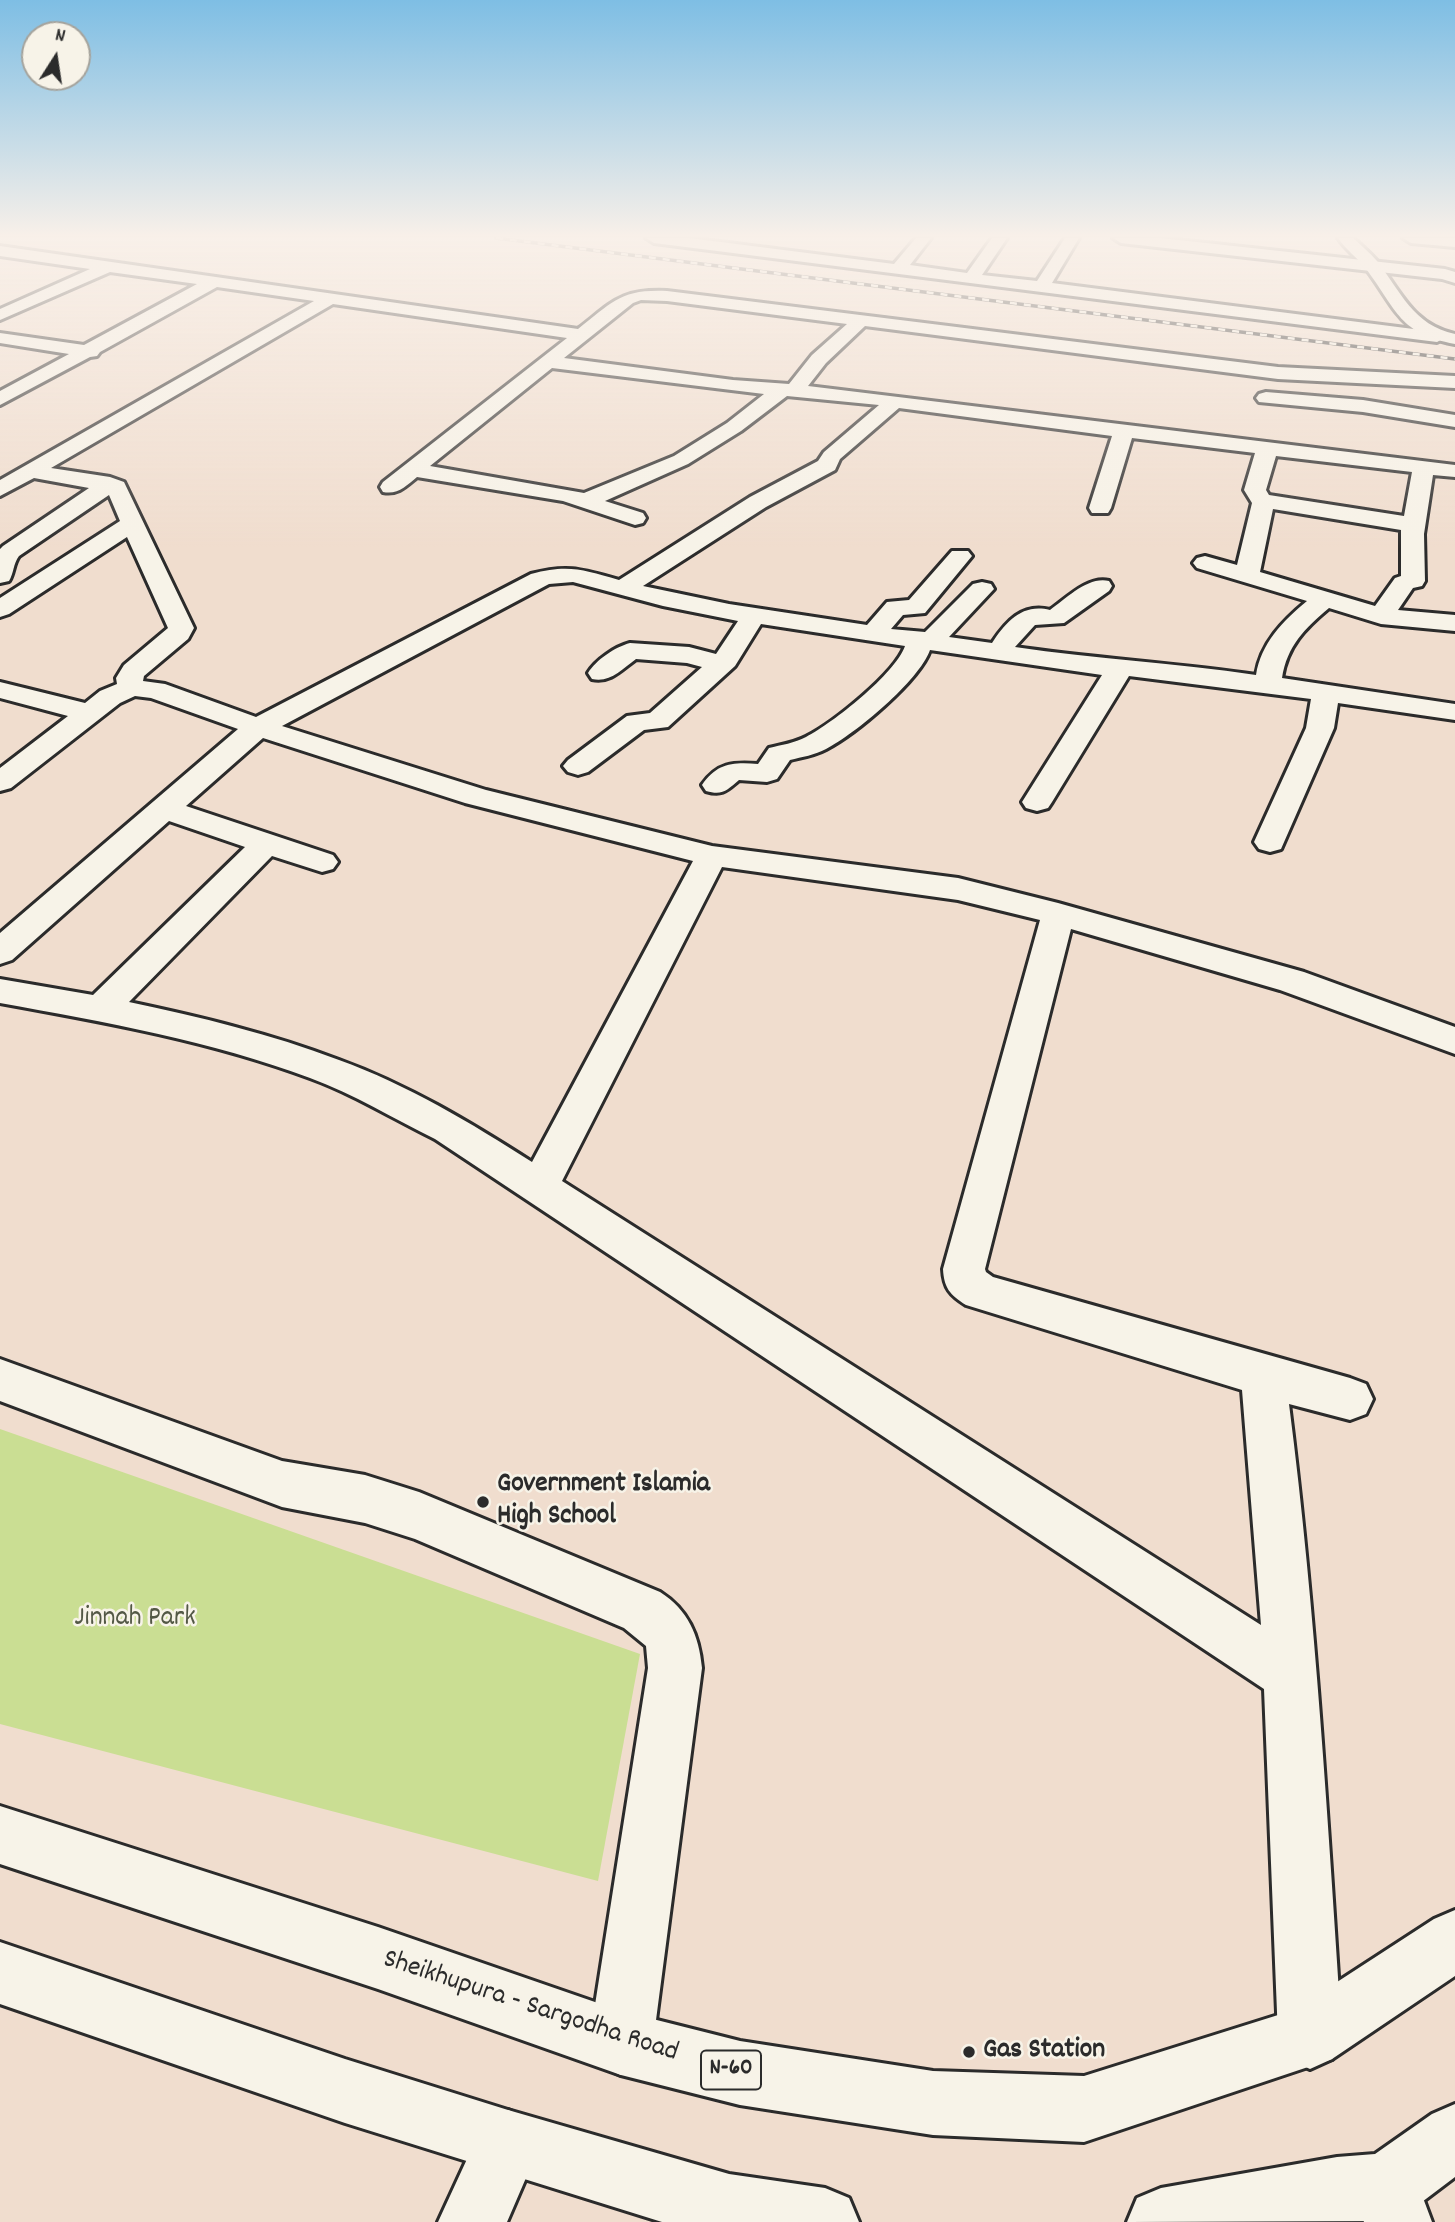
<!DOCTYPE html>
<style>
body{margin:0}
#map{position:relative;width:1455px;height:2222px;overflow:hidden;background:#f0ddce;font-family:Dekko,sans-serif}
canvas{display:block}
.north{position:absolute;left:21px;top:21px;width:70px;height:70px;box-sizing:border-box;background:#f7f3e8;border:2px solid #a5a39c;border-radius:50%;rotate:12deg;font-size:19px;font-weight:700;line-height:28px;text-align:center;color:#2b2b2b}
.north::after{content:'';display:block;margin:auto;width:24px;height:32px;background:#2b2b2b;clip-path:polygon(50% 0,100% 100%,50% 72%,0 100%)}
</style>
<div id="map">
<canvas width="1455" height="2222"></canvas>
<div class="north">N</div>
</div>
<script>
const ctx = document.querySelector('canvas').getContext('2d');
ctx.lineJoin = 'round';
function paint(path, color) {
  ctx.fillStyle = color;
  ctx.fill(path, 'evenodd');
}
function strokePath(path, color, width, dash) {
  ctx.strokeStyle = color;
  ctx.lineWidth = width;
  ctx.lineCap = dash ? 'butt' : 'round';
  ctx.setLineDash(dash || []);
  ctx.stroke(path);
}
function label(font, color, halo, rows, align = 'center') {
  ctx.font = font + ' Dekko,sans-serif';
  ctx.lineWidth = 5;
  ctx.setLineDash([]);
  ctx.textBaseline = 'middle';
  ctx.strokeStyle = halo;
  ctx.fillStyle = color;
  for (const [text, x, y, turn = 0] of rows) {
    ctx.save();
    ctx.translate(x, y);
    ctx.rotate((+turn || 0) * Math.PI / 180);
    ctx.textAlign = isNaN(turn) ? turn : align;
    if (halo) ctx.strokeText(text, 0, 0);
    ctx.fillText(text, 0, 0);
    ctx.restore();
  }
}
paint(new Path2D(`
 M0 1429 640 1654 598 1881 0 1724Z`), '#cade93');
const minor = new Path2D(`
 M646 238H689L894 264 916 238H931L910 265 967 273 992 238H1007L982 275 1037 281 1065 238H1079L1052 283 1437 332 1446 337 1437 342 654 243Z
 M1113 238H1160L1445 269 1455 272V283L1442 279 1121 243Z
 M1403 238H1455V247L1411 243Z
 M0 246 578 329C613 302 620 289 667 291L1278 367 1455 376V388L1278 379 865 326 826 363 808 386 1455 465V477L1433 475 1424 534 1425 581 1422 586 1413 588 1398 610 1455 615V631L1381 624 1329 608C1305 628 1287 646 1282 678L1455 704V720L1338 703 1334 728 1281 849 1270 852 1259 849 1254 842 1306 728 1311 699 1129 676 1052 802 1048 808 1037 811 1026 808 1022 802 1102 675 930 650C919 681 855 734 826 749 815 755 802 757 790 760L777 779 767 782 739 780C727 790 723 796 706 791L702 785C717 763 733 762 758 764L769 748C781 745 795 743 806 737 833 723 895 674 905 646L761 624 735 666 668 727 644 730 588 772 578 775 568 772 563 766 568 760 627 716 650 713 702 667 687 663 636 659C621 670 610 683 592 679L588 673C596 660 615 647 630 643L689 647 716 654 738 621 663 606 573 582 549 584 282 726 486 790 712 846 958 878 1058 903 1304 972 1455 1027V1054L1280 990 1071 929 985 1269 986 1272 993 1277 1350 1378 1366 1384 1373 1399 1366 1414 1350 1420 1289 1404C1316 1614 1328 1826 1342 2037L1332 2059 1310 2069 1288 2059 1278 2037 1264 1689 435 1139C394 1119 354 1094 310 1078 211 1041 105 1022 0 1003V979L93 995 245 847 169 821 12 960 0 964V933L238 729 151 698 135 696 120 703 11 788 0 791V768L68 716 0 698V682L85 703 100 691 117 684 116 678 124 665 168 628 127 537 9 614 0 617V598L120 521 109 495 19 556C13 564 14 573 9 581L0 583V549L3 546 89 488 34 478 0 496V480L314 301 217 287 100 352 97 356 90 357 0 405V391L69 354 0 343V333L84 345 197 284 110 272 0 320V309L90 269 0 256ZM641 300 667 301 847 324 812 355 789 384 733 380 564 358 633 303ZM333 304 567 338 383 482 380 487 383 492C398 495 406 486 417 477L563 501 635 525 643 523 646 518 643 513 605 501 688 464 741 431 787 396 879 405 824 452 818 461 750 497 619 580C583 570 569 564 531 574L256 717 165 684 143 681 144 676 188 639 194 628 124 482 110 477 51 468ZM552 368 764 394 727 423 674 456 584 493 430 466ZM899 408 1112 436 1089 508 1092 513H1108L1111 508 1132 438 1255 453 1244 490 1252 503 1237 565 1205 556 1197 558 1193 563 1197 568 1307 601C1283 621 1261 643 1256 675 1176 663 1096 659 1015 647L1035 625 1064 623 1109 591 1112 586 1109 581C1088 576 1067 598 1050 610 1022 603 1006 622 992 643L949 637 994 589 991 584 982 582 973 584 925 632 891 629 903 615 925 613 972 556 968 551H952L909 600 887 602 867 625 729 604 643 586 766 507 835 470 840 459ZM1276 456 1412 472 1404 516 1269 495 1266 490ZM1273 509 1401 530V576L1395 578 1375 606 1260 572ZM263 738 465 803 693 861 532 1162C471 1123 408 1085 339 1060 271 1034 200 1017 129 1002L272 856 322 872 333 869 338 862 333 855 186 806ZM722 867 958 900 1040 920 943 1269C944 1288 950 1295 966 1305L1242 1390 1261 1625 562 1181Z
 M1266 392 1363 400 1455 415V427L1363 412 1259 402 1256 398 1259 394Z
 M0 1359 282 1461 365 1475 419 1492 660 1592C688 1610 699 1635 702 1668L653 2043 643 2065 621 2075 599 2065 589 2043 648 1668 646 1646 624 1628 415 1539 365 1523 282 1507 0 1401Z
 M508 2110 531 2120 541 2143 507 2222H438L485 2120Z
 M1386 2153 1410 2163 1432 2222H1364L1352 2187 1362 2163Z`);
const major = new Path2D(`
 M1338 238H1353C1361 245 1370 253 1377 261 1401 292 1413 325 1455 334V344C1399 333 1398 312 1367 270 1358 258 1345 249 1338 238Z`);
const highway = new Path2D(`
 M0 1806 378 1927 621 2011 740 2041 933 2071 1084 2076 1294 2010 1434 1919 1455 1910V1976L1332 2059 1084 2142 933 2135 740 2105 621 2075 378 1989 0 1864Z
 M0 1942 345 2059 508 2110 729 2174 825 2188 849 2198 859 2222H662L345 2123 0 2004Z
 M1455 2104V2177L1410 2211 1386 2221 1127 2222 1137 2198 1161 2188 1337 2157 1375 2154 1432 2114Z`);
strokePath(minor, '#2b2b2b', 6);
strokePath(major, '#2b2b2b', 6);
strokePath(highway, '#2b2b2b', 6);
paint(minor, '#f7f3e8');
paint(major, '#f7f3e8');
paint(highway, '#f7f3e8');
const rail = new Path2D(`
 M496 238 1455 359`);
strokePath(rail, '#2b2b2b', 3.5);
strokePath(rail, '#f7f3e8', 2.5, [7]);
const sky = ctx.createLinearGradient(0, 0, 0, 549);
sky.addColorStop(0, '#7ebee4');
sky.addColorStop(0.43, '#f8f0e9');
sky.addColorStop(1, '#f8f0e900');
ctx.fillStyle = sky;
ctx.fillRect(0, 0, 1455, 549);
for (const [x, y, r, color] of [
 [483,1502,7,"#2b2b2b"],
 [969,2052,7,"#2b2b2b"]
]) {
  const dot = new Path2D();
  dot.arc(x, y, r, 0, 2 * Math.PI);
  ctx.fillStyle = color;
  ctx.fill(dot);
  strokePath(dot, '#f7f3e8', 2.5);
}
for (const [x, y, w] of [
 [731,2070,60]
]) {
  const box = new Path2D();
  box.roundRect(x - w / 2, y - 19.5, w, 39, 5);
  ctx.fillStyle = '#f7f3e8';
  ctx.fill(box);
  strokePath(box, '#2b2b2b', 2);
}
label('bold 23px', '#2b2b2b', null, [
 ["N-60",731,2070]
]);
label('bold 28px', '#2b2b2b', '#f7f3e8', [
 ["Government Islamia",497,1486],
 ["High School",497,1518],
 ["Gas Station",983,2052]
], 'left');
label('28px', '#535845', '#f7f3e8', [
 ["Jinnah Park",135,1620]
]);
label('28px', '#2b2b2b', '#f7f3e8', [
 ["Sheikhupura - Sargodha Road",530,2008,18]
]);
</script>
